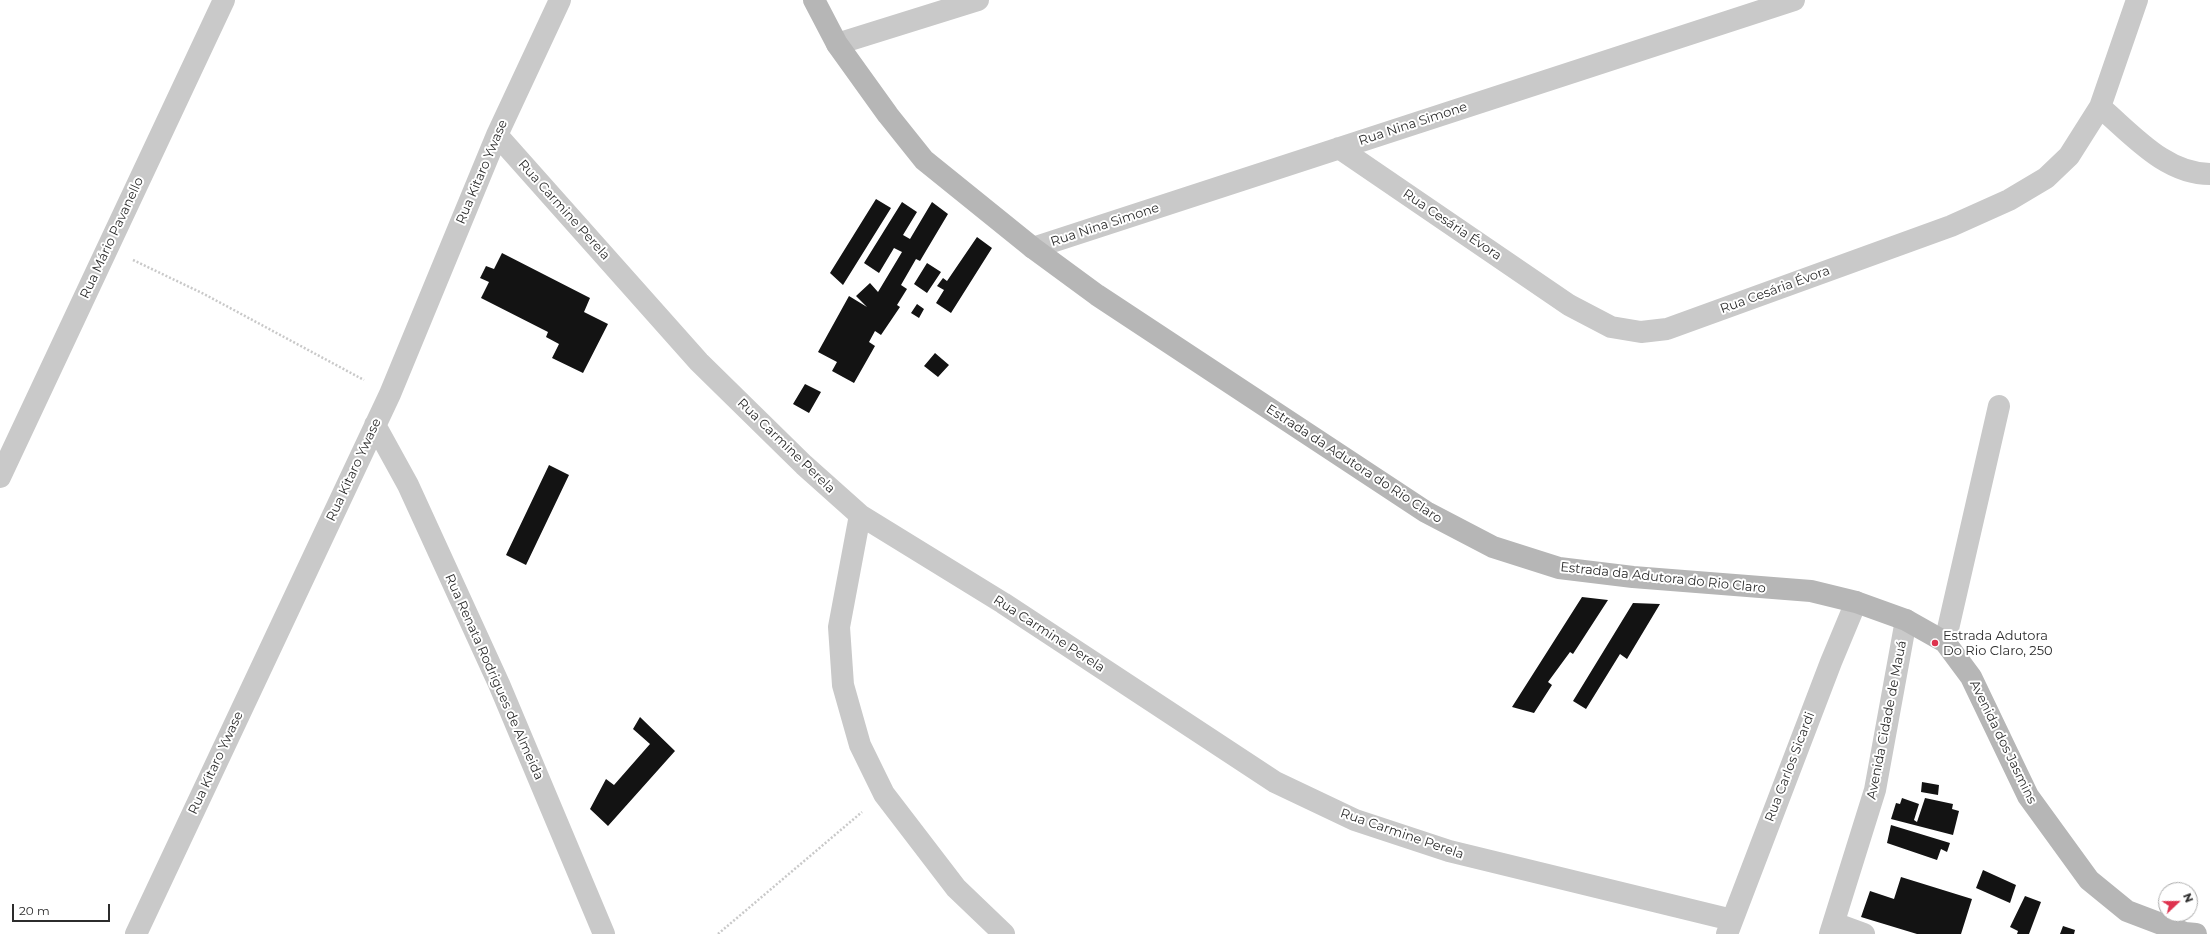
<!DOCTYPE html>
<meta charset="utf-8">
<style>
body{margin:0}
#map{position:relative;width:2210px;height:934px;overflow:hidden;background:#fff;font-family:Montserrat,sans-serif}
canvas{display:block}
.north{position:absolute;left:2158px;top:882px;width:40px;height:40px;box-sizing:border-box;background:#fff;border:1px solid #ababab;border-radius:50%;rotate:68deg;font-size:11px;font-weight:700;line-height:16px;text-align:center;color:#2c2c2c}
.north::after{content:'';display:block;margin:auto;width:14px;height:18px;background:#de324e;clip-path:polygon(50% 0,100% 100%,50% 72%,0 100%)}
.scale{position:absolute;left:12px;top:904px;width:98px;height:18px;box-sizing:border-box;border:2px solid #2c2c2c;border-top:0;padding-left:5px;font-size:12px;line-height:14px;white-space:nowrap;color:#2c2c2c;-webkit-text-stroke:3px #fff;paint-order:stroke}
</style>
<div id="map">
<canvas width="2210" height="934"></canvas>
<div class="north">N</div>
<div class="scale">20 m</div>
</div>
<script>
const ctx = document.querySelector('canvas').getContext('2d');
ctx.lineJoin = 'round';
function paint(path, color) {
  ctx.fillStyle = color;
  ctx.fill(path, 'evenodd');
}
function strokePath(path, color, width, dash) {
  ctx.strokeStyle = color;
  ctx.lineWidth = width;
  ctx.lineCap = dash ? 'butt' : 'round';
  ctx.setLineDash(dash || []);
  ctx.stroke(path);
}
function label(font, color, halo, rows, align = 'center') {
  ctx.font = font + ' Montserrat,sans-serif';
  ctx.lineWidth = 4;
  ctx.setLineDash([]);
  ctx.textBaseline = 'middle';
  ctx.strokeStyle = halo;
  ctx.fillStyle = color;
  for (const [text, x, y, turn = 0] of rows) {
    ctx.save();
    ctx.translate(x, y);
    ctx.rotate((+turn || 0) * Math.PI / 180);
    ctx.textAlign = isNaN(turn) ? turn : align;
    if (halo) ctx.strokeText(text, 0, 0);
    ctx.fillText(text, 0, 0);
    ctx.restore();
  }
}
paint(new Path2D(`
 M876 199 891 208 843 285 830 273Z
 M902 202 917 212 903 235 910 239 932 202 948 214 920 261 916 259 901 285 907 289 897 305 900 307 881 335 875 331 869 342 875 346 854 383 832 371 837 362 818 352 849 296 867 307 856 296 870 283 878 292 902 252 894 248 879 273 864 263Z
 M977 237 992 248 951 313 936 303 944 290 937 286 943 278 947 281Z
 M502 253 590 298 584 312 608 324 583 373 552 358 559 344 546 337 548 332 481 298 489 282 480 278 486 266 494 269Z
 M927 263 941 272 927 293 914 284Z
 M917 304 924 309 919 318 911 313Z
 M935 353 949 365 938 377 924 366Z
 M805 384 821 392 809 413 793 404Z
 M549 465 569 475 526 565 506 555Z
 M1582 597 1608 600 1573 654 1570 652 1548 682 1552 685 1534 713 1512 707Z
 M1633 603 1660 604 1627 659 1620 654 1586 709 1573 701Z
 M640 717 675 751 608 826 590 809 606 779 614 785 650 744 633 729Z
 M1922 782 1939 785 1938 795 1921 792Z
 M1902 798 1919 804 1914 820 1917 822 1925 798 1953 804 1952 809 1959 811 1953 835 1891 819 1896 803 1900 804Z
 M1891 825 1950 843 1947 852 1941 849 1937 860 1887 843Z
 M1983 870 2016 885 2010 903 1976 888Z
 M1901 877 1972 899 1961 934H1917L1861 917 1870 891 1894 899Z
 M2025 896 2041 902 2029 934H2017L2018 931 2010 927Z
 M2063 926 2075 930 2074 934H2060Z`), '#131313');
strokePath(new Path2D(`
 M133 260 204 294 364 380
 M718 934 862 812`), '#c9c9c9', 2.5, [2, 2]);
strokePath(new Path2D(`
 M837 44 978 0
 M2100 107C2132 134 2165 174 2210 174
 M497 135 699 362 804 465 860 515 1003 603 1275 782 1355 820 1449 851 1732 920
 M1339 148 1569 305 1611 327 1641 332 1667 329 1951 226 2009 200 2046 178 2069 156 2100 107 2137 0
 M1033 248 1794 0
 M375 425 408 485 499 684 604 934
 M0 477 224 0
 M860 515 839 627 843 685 860 745 884 794 956 888 1004 934
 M1945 642 1999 406
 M1834 923 1864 934
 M136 934 390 394 497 135 560 0
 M1727 934 1831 662 1856 602
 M1830 934 1875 790 1906 620`), '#c9c9c9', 22);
strokePath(new Path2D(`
 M814 0 837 44 888 115 924 160 1033 248 1097 295 1426 512 1493 547 1559 568 1633 577 1811 591 1856 602 1906 620 1945 642 1971 677 2028 796 2089 880 2127 911 2185 933 2196 934`), '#b6b6b6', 22);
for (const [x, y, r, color] of [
 [1935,643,4,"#de324e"]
]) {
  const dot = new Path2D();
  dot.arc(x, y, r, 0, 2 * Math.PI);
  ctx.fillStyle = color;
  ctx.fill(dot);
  strokePath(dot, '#fff', 1.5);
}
label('13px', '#2c2c2c', '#fff', [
 ["Rua Nina Simone",1413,124,-18],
 ["Rua Kitaro Ywase",482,172,-67],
 ["Rua Carmine Perela",564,210,48],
 ["Rua Nina Simone",1105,225,-18],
 ["Rua Cesária Évora",1452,225,34],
 ["Rua Mário Pavanello",112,238,-65],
 ["Rua Cesária Évora",1775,290,-20],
 ["Rua Carmine Perela",786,446,44],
 ["Estrada da Adutora do Rio Claro",1354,464,33],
 ["Rua Kitaro Ywase",354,470,-65],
 ["Estrada da Adutora do Rio Claro",1663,578,6],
 ["Rua Carmine Perela",1049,634,33],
 ["Rua Renata Rodrigues de Almeida",494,677,66],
 ["Avenida Cidade de Mauá",1887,720,-79],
 ["Avenida dos Jasmins",2003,742,64],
 ["Rua Kitaro Ywase",216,763,-65],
 ["Rua Carlos Sicardi",1790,767,-69],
 ["Rua Carmine Perela",1402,834,19]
]);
label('13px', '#2c2c2c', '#fff', [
 ["Estrada Adutora",1943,636],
 ["Do Rio Claro, 250",1943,651]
], 'left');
</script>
